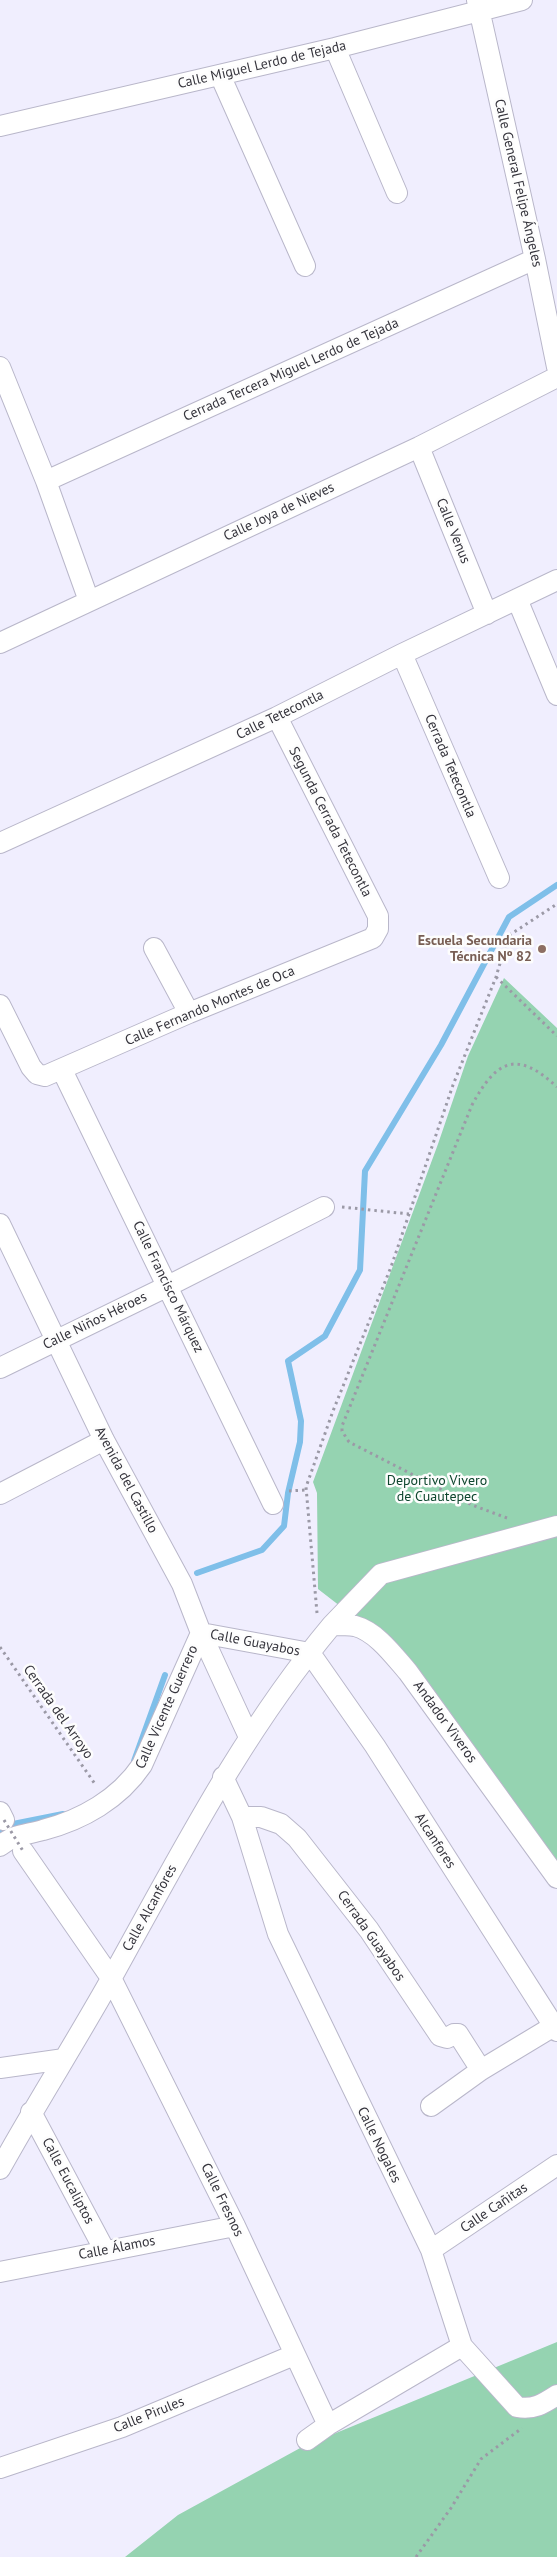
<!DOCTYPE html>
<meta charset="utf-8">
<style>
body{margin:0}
canvas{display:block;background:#f0eefe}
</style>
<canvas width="557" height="2557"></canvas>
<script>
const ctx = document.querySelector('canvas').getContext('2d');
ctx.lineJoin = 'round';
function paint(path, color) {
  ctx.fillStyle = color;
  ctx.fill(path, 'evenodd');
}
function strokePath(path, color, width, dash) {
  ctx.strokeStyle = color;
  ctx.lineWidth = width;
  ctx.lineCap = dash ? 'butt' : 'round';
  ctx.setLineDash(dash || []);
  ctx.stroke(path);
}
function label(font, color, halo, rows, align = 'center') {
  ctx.font = font + ' "PT Sans",sans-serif';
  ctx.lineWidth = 5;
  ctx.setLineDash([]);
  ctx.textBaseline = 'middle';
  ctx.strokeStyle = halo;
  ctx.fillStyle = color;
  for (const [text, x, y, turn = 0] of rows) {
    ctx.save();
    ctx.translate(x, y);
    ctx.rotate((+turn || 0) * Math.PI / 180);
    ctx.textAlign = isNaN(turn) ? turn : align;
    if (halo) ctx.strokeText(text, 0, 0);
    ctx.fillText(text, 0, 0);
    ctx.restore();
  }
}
paint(new Path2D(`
 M504 978 557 1028V1873L349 1613 318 1589 317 1493 313 1482 438 1144 468 1056Z
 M557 2342V2557H125L178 2515 302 2447Z`), '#95d3b1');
strokePath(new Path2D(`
 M197 1573 262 1550 284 1526 288 1493 300 1442 301 1421 288 1361 325 1336 360 1270 365 1171 441 1045 509 917 557 885
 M134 1761 165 1675
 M0 1832 13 1824 63 1814`), '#7fbfe9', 6);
const minor = new Path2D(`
 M477 0 535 259 557 367
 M335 48 397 193
 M220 75 305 266
 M0 126 335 48 522 0
 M0 367 46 481 89 601
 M419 447 487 614
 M46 481 535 259
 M517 599 557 695
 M0 643 419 447 557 377
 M402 654 499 878
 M0 843 277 717 402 654 557 580
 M154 948 189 1013
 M0 1005 31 1067 37 1074 45 1076 189 1013 373 938 378 929V916L277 717
 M62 1070 273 1504
 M0 1224 104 1440 182 1584 201 1633 249 1737
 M0 1368 168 1286 324 1207
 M0 1494 104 1440
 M332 1625 381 1574 557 1526
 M310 1653 375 1746 557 2031
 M223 1777 242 1817 278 1934 431 2250 462 2346 328 2425 307 2440
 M0 1812 4 1820
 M242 1817H261L281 1824 297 1838 369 1930 440 2036 447 2038 454 2034H458L481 2070
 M0 1846C14 1834 26 1835 43 1830 82 1820 119 1799 142 1765L201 1633 310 1653
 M23 1851 111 1978 235 2226 328 2425
 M0 2068 64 2059
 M431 2106 481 2070 554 2026
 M31 2112 105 2251
 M0 2169C37 2102 79 2037 116 1970 182 1851 244 1730 332 1625 339 1625 348 1625 355 1626 377 1632 394 1656 408 1672L557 1878
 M431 2250 557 2165
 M0 2272 235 2226
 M462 2346 517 2407C534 2410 543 2404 557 2395
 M0 2468 122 2427 294 2355`);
strokePath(minor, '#b9b7ca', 22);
strokePath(new Path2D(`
 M496 977 557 1036
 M342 1207 409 1214
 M289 1491 306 1490
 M507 1518 472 1505 349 1442 342 1431V1426L472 1105C497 1059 517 1050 557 1087
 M317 1613 306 1487 333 1411 391 1267 453 1085 496 977 508 936 557 904
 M0 1647 95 1784
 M416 2557 451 2508 481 2459 522 2428`), '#9b99a6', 3, [2.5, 4]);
strokePath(minor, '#fff', 20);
strokePath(new Path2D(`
 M4 1820 23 1851`), '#9b99a6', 3, [2.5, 4]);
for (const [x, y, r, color] of [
 [542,949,5,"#8d6e63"]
]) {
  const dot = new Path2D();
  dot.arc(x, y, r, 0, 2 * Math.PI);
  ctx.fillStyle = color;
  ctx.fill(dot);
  strokePath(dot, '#fdfdfd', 2);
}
label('14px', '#35343c', '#fdfdfd', [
 ["Calle Miguel Lerdo de Tejada",262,65,-13],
 ["Calle General Felipe Ángeles",518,183,77],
 ["Cerrada Tercera Miguel Lerdo de Tejada",291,370,-24],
 ["Calle Joya de Nieves",279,512,-25],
 ["Calle Venus",453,531,68],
 ["Calle Tetecontla",280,715,-26],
 ["Cerrada Tetecontla",450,766,67],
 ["Segunda Cerrada Tetecontla",330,822,63],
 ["Calle Fernando Montes de Oca",210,1006,-23],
 ["Calle Francisco Márquez",168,1287,64],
 ["Calle Niños Héroes",95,1321,-26],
 ["Avenida del Castillo",126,1480,62],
 ["Calle Guayabos",255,1643,11],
 ["Calle Vicente Guerrero",167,1707,-66],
 ["Cerrada del Arroyo",58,1712,55],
 ["Andador Viveros",445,1722,54],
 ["Alcanfores",435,1841,57],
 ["Calle Alcanfores",150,1908,-61],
 ["Cerrada Guayabos",371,1936,55],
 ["Calle Nogales",379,2145,64],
 ["Calle Eucaliptos",68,2181,62],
 ["Calle Fresnos",222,2200,64],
 ["Calle Cañitas",494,2208,-34],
 ["Calle Álamos",117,2248,-11],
 ["Calle Pirules",149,2415,-22]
]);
label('bold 14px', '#785e54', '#fdfdfd', [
 ["Escuela Secundaria",532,941],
 ["Técnica Nº 82",532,957]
], 'right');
label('14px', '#0f472f', '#fdfdfd', [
 ["Deportivo Vivero",437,1481],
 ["de Cuautepec",437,1497]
]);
</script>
